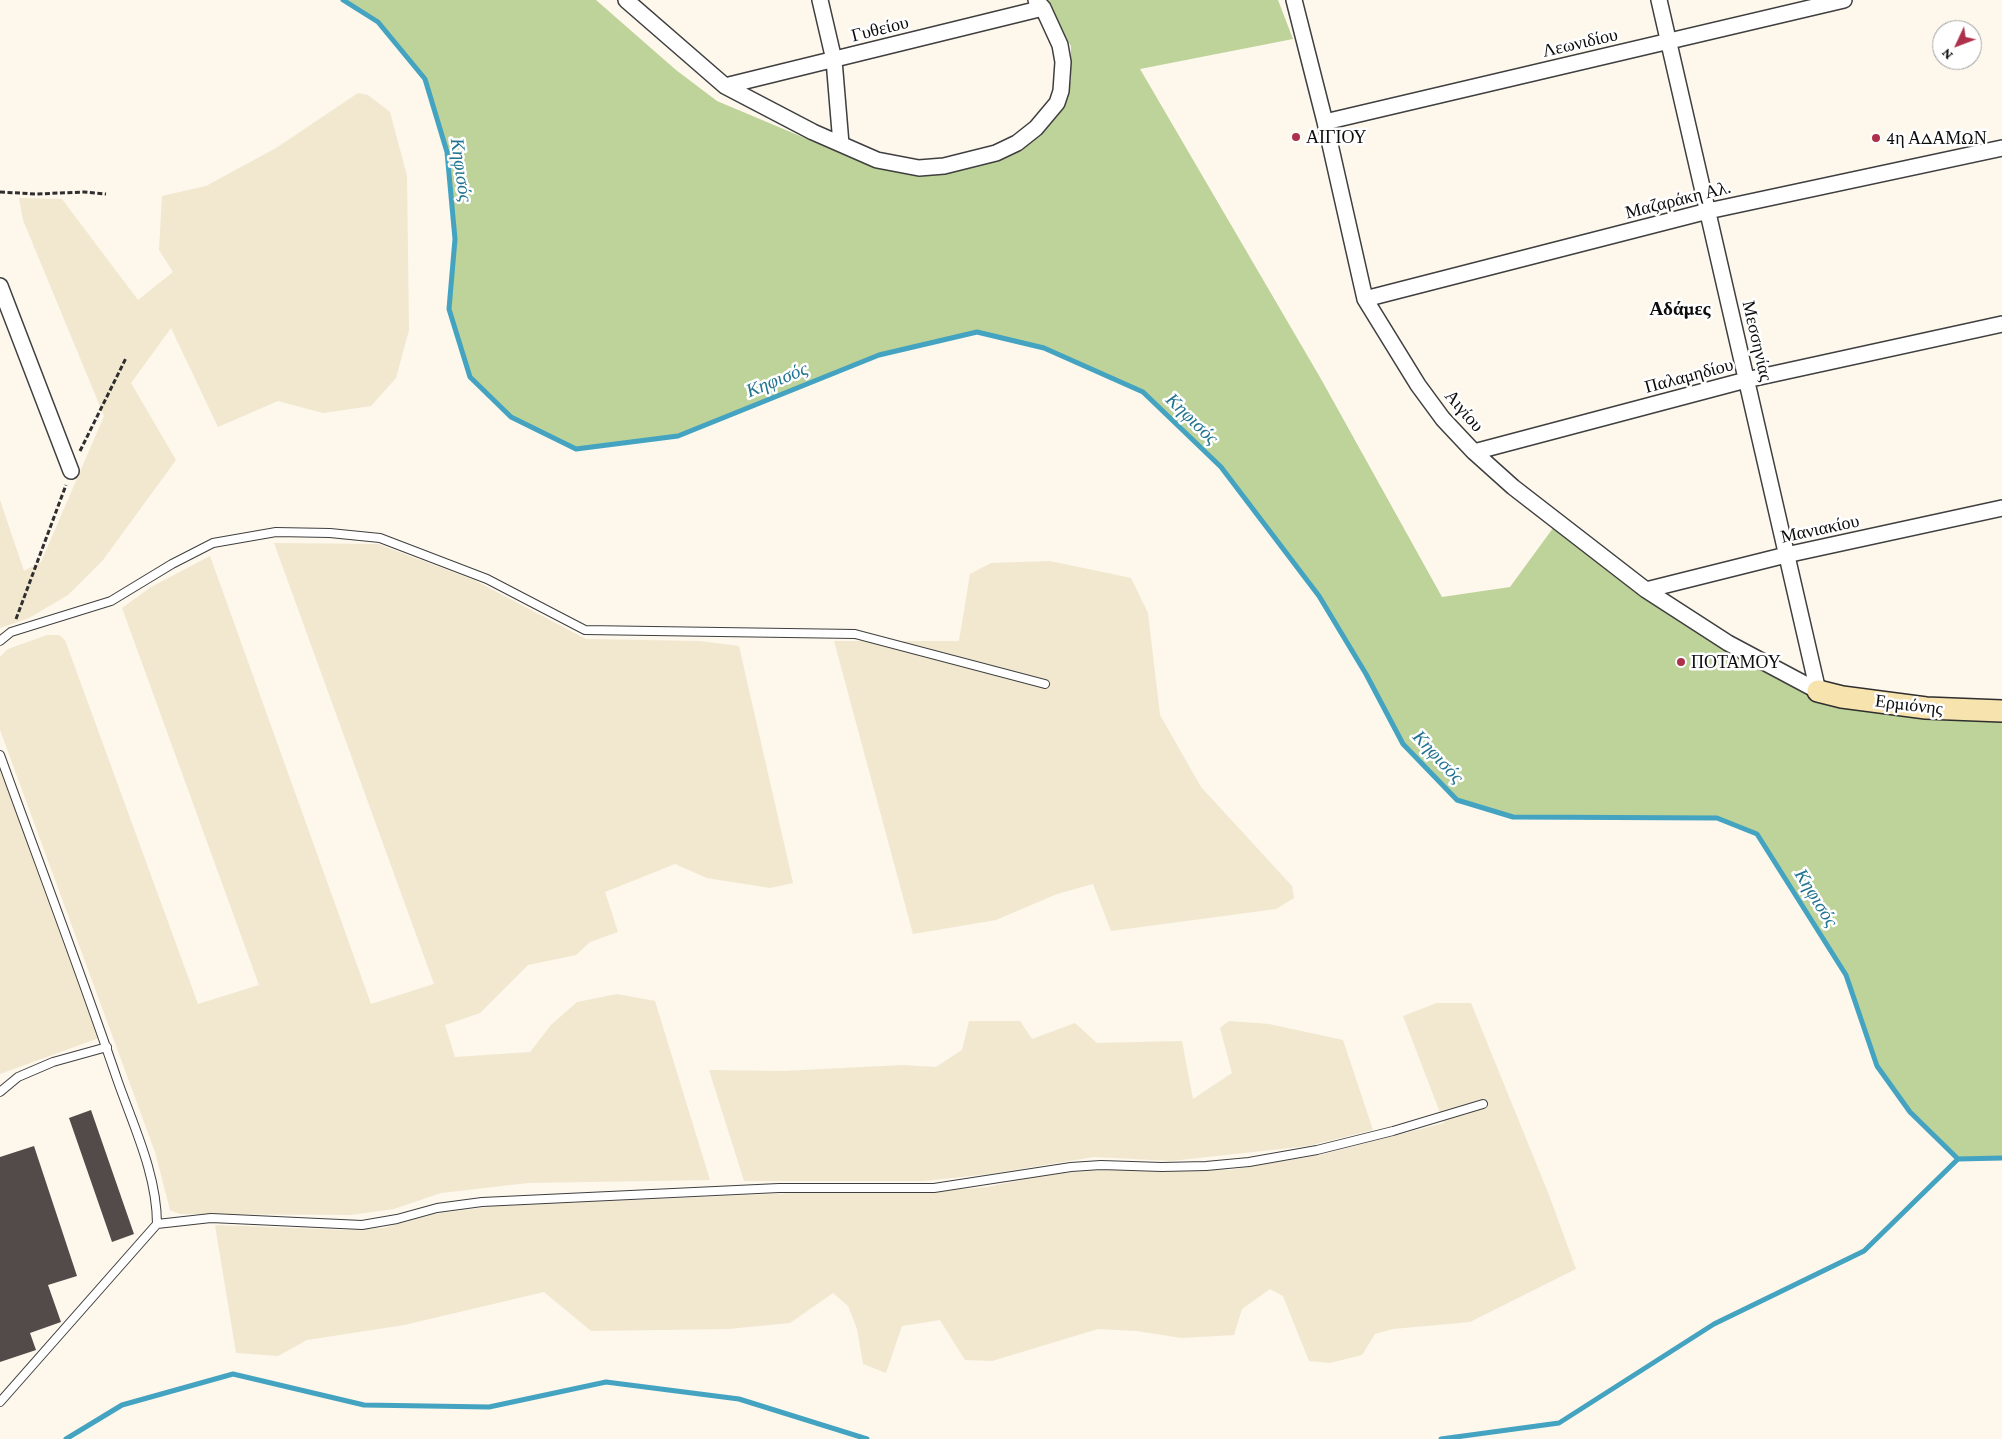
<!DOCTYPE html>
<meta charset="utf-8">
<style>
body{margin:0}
#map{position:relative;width:2002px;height:1439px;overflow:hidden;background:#fdf7ec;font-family:"Crimson Pro",serif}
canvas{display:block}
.north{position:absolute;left:1932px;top:20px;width:50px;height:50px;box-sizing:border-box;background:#fff;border:1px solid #9e9e9e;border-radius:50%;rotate:227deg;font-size:14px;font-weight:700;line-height:20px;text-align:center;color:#0c0c0c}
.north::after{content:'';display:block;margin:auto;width:18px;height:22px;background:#ae314b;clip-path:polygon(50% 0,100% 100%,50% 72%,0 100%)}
</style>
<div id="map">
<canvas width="2002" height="1439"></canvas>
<div class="north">N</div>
</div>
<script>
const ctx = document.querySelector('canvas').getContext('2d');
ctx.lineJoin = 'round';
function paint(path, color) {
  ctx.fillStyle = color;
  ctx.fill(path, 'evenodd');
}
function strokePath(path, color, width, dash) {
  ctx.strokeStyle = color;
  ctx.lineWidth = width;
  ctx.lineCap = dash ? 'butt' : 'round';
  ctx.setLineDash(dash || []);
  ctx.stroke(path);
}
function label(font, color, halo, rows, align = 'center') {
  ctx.font = font + ' "Crimson Pro",serif';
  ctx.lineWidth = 5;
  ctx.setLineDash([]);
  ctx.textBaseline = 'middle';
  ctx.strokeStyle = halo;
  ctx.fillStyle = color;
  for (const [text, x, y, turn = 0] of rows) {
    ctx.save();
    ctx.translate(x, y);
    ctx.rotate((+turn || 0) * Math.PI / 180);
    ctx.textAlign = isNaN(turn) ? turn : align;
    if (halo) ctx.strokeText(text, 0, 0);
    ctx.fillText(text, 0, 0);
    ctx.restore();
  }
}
paint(new Path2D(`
 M358 93 368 95 390 112 407 176 409 330 396 378 371 406 323 413 278 401 218 427 171 328 131 383 176 460 103 560 68 595 29 618 0 628V500L24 571 41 562 104 416 23 220 19 198 62 199 138 300 173 272 159 250 162 196 206 186 276 148Z
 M274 543 378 544 474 580 586 639 699 641 739 646 793 883 770 888 707 878 675 864 605 892 618 932 590 942 576 955 528 965 480 1013 445 1025 455 1057 530 1052 551 1025 577 1002 617 994 655 1001 710 1180 528 1183 441 1193 394 1209 350 1215 180 1214 170 1210 155 1152 0 730V657L8 649 47 635H59L65 640 198 1004 259 985 122 608 151 587 210 556 371 1004 434 984Z
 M1050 561 1131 578 1148 613 1160 715 1201 787 1292 886 1294 898 1276 909 1111 931 1093 884 1057 894 996 920 913 934 834 641H959L970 574 991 563Z
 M0 767 99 1038 0 1074Z
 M1437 1003H1471L1549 1195 1576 1269 1470 1322 1393 1329 1375 1334 1362 1355 1330 1363 1309 1361 1283 1296 1270 1289 1242 1309 1234 1335 1181 1338 1137 1331 1098 1329 992 1361 965 1360 940 1320 902 1326 886 1373 863 1364 857 1329 848 1306 833 1293 790 1323 728 1329 591 1331 544 1292 404 1325 307 1340 278 1356 236 1353 215 1225 345 1230 383 1228 434 1214 496 1206 817 1192 915 1193 988 1187 1048 1174 1116 1169 1230 1170 1320 1155 1444 1123 1403 1016Z
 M969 1021H1020L1032 1039 1075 1023 1097 1043 1182 1041 1193 1099 1232 1073 1220 1028 1229 1021 1269 1024 1343 1040 1373 1130 1308 1146 1171 1161 1094 1157 990 1174 923 1181H744L709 1070 783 1071 902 1065 936 1067 962 1050Z`), '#f1e8cf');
paint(new Path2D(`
 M343 0H596L676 70 717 101 857 160 918 174 970 168 1006 154 1040 136 1061 107 1071 80V46L1043 0H1278L1293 39 1140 69 1321 379 1442 597 1510 587 1556 524 1821 699 2002 721V1158L1958 1159 1910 1112 1877 1066 1846 975 1757 834 1717 818 1513 817 1458 800 1403 744 1366 674 1319 596 1221 467 1142 392 1044 348 977 332 879 355 678 436 576 449 511 417 470 377 449 309 455 239 447 152 425 79 378 22Z`), '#bdd39a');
strokePath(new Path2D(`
 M343 0 378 22 425 79 447 152 455 239 449 309 470 377 511 417 576 449 678 436 879 355 977 332 1044 348 1143 392 1221 467 1319 596 1366 674 1403 744 1457 800 1513 817 1717 818 1757 834 1846 975 1877 1066 1910 1112 1958 1159 2002 1158
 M66 1439 122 1405 233 1374 364 1405 489 1407 606 1382 739 1399 867 1439
 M1441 1439 1559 1423 1714 1324 1864 1251 1958 1159`), '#43a3c0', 5);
paint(new Path2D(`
 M91 1110 134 1234 112 1242 69 1118Z
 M34 1146 77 1276 48 1285 61 1322 30 1333 36 1350 0 1362V1157Z`), '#534b49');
const lane = new Path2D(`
 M0 641 11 632 111 601 172 564 213 543 276 532 330 533 380 538 487 579 585 630 855 634 1045 684
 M0 755C39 863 80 970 117 1079 133 1125 157 1174 157 1224L0 1402
 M0 1092 18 1077 53 1062 107 1047
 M157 1224 211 1218 362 1225 397 1219 437 1208 482 1202 779 1188H934L1071 1167 1101 1165 1162 1167 1206 1166 1249 1162 1317 1150 1393 1131 1483 1104`);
const street = new Path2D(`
 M626 0 725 86 813 132 877 160 919 168 944 166 996 153 1017 143 1036 128 1057 103 1061 91 1063 62 1060 45 1043 8 1036 0
 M820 0 834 60 841 144
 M1294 0 1325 122 1365 299 1418 385 1443 419 1474 452 1513 487 1646 590 1728 643 1818 691
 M1659 0 1818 691
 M725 86 1043 8
 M1325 122 1844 0
 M0 286 71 471
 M1365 299 1708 211 2002 148
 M1474 452 1746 380 2002 324
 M1646 590 1786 555 2002 508`);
const secondary = new Path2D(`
 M1818 691 1842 697 1926 708 2002 711`);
strokePath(lane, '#3f3f3f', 10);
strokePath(street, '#3f3f3f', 18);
strokePath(secondary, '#2e2e2e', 24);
strokePath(new Path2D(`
 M0 192 36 194 84 192 106 194
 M80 451 126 358
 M16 619 66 485`), '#2e2e2e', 3, [5, 2.5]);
strokePath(lane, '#fff', 8);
strokePath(street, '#fff', 15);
strokePath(secondary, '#f7e3ad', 21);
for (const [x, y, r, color] of [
 [1296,137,5,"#ae314b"],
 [1876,138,5,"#ae314b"],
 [1681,662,5,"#ae314b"]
]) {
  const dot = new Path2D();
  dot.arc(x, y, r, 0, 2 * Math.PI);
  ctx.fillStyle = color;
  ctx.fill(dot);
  strokePath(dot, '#fff', 2);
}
label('18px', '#0c0c0c', '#fff', [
 ["Γυθείου",880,29,-14],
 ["Λεωνιδίου",1580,43,-13],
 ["Μαζαράκη Αλ.",1678,200,-14],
 ["Μεσσηνίας",1757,341,77],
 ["Παλαμηδίου",1689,376,-15],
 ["Αιγίου",1464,411,49],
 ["Μανιακίου",1820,529,-12],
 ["Ερμιόνης",1909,705,7]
]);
label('18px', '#0c0c0c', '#fff', [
 ["ΑΙΓΙΟΥ",1306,137],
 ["4η ΑΔΑΜΩΝ",1886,138],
 ["ΠΟΤΑΜΟΥ",1691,662]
], 'left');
label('italic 19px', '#217391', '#fff', [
 ["Κηφισός",461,170,82],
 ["Κηφισός",777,380,-22],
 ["Κηφισός",1192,419,44],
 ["Κηφισός",1438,757,47],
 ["Κηφισός",1816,898,58]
]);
label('bold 19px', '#0c0c0c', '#fff', [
 ["Αδάμες",1680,309]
]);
</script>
